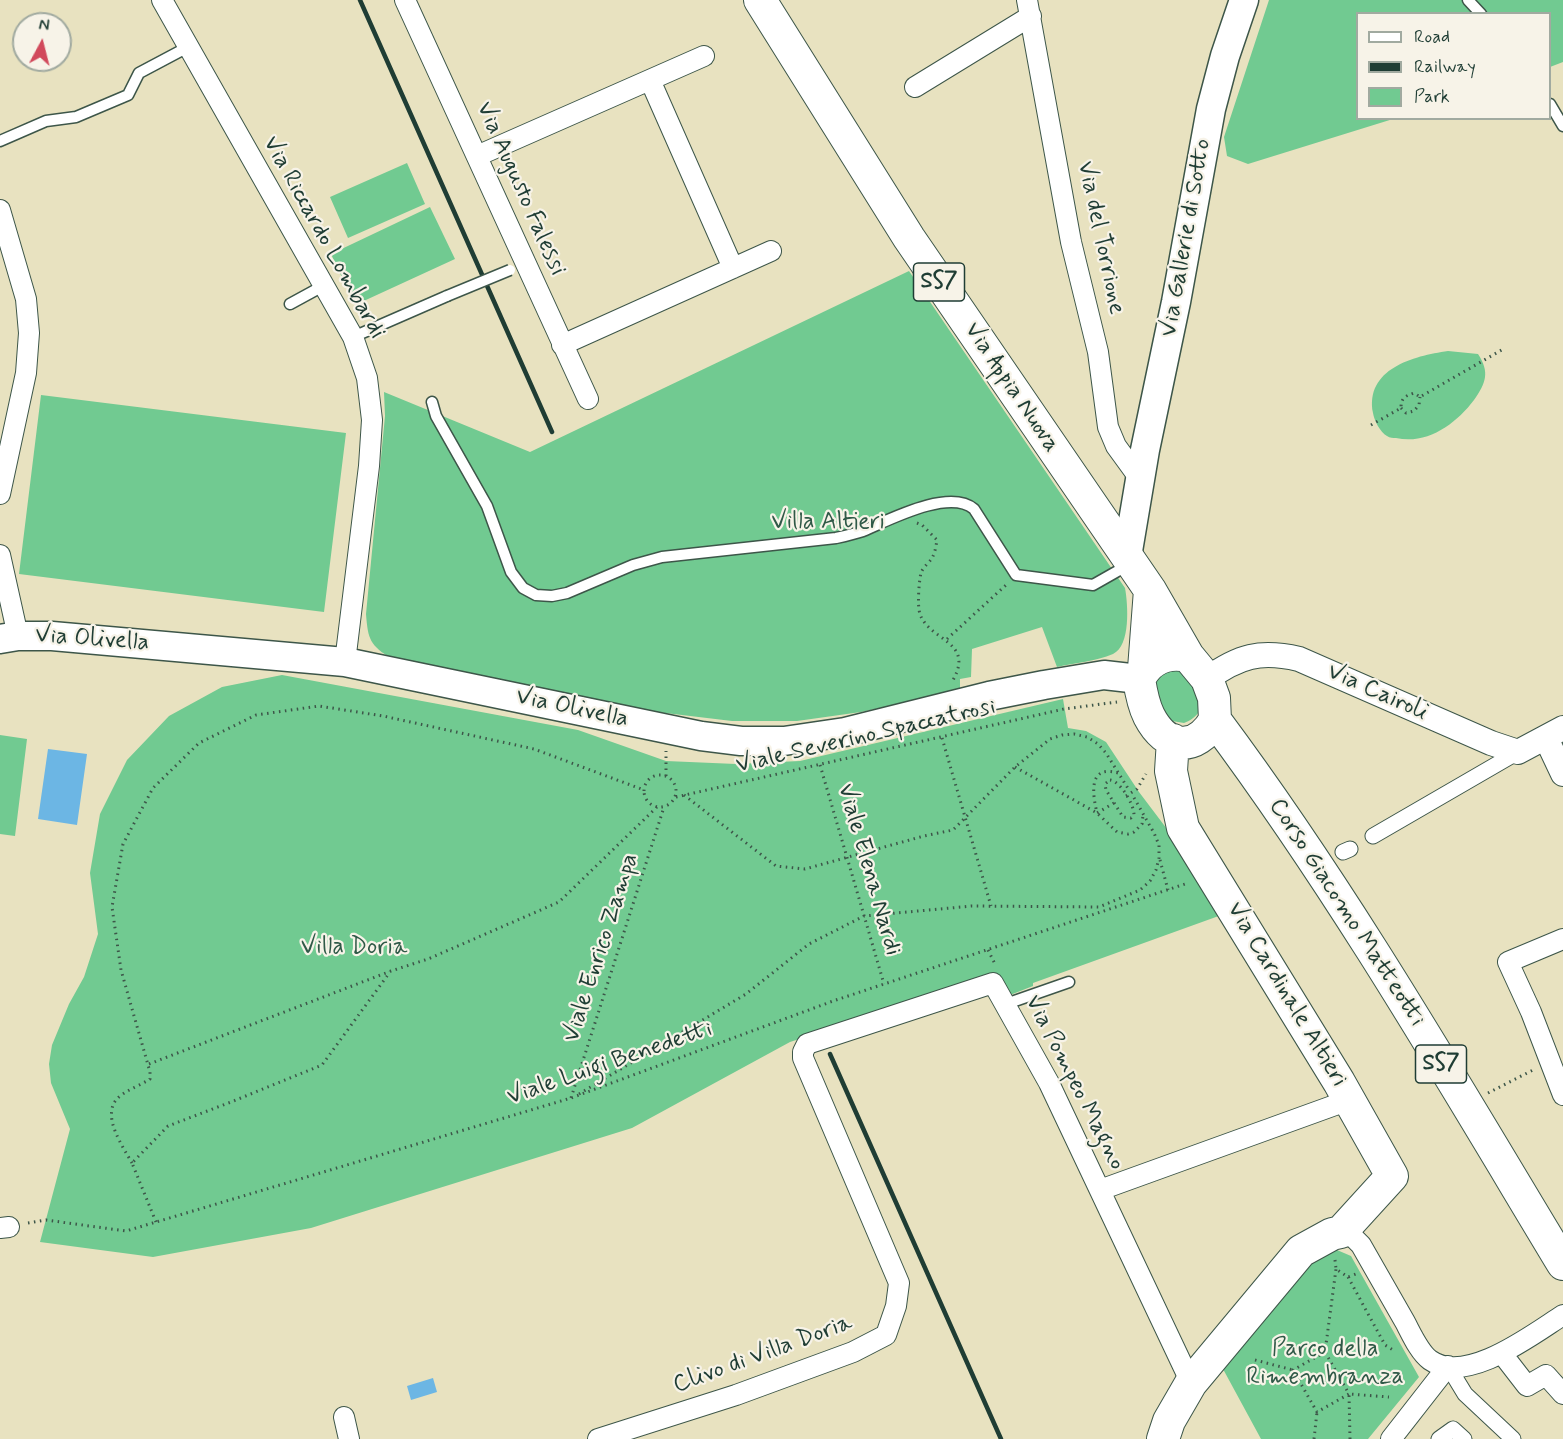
<!DOCTYPE html>
<style>
body{margin:0}
#map{position:relative;width:1563px;height:1439px;overflow:hidden;background:#e8e2c0;font-family:Mynerve,sans-serif}
canvas{display:block}
.legend{position:absolute;left:1356px;top:12px;width:195px;height:108px;box-sizing:border-box;background:#f7f3e8;border:2px solid #a1aaa0;margin:0;padding:8px 10px;list-style:none;font-size:18px;color:#1f3d34}
.legend li{display:flex;align-items:center;gap:12px;height:30px}
.legend b{width:30px;border:2px solid #a1aaa0}
.north{position:absolute;left:12px;top:12px;width:60px;height:60px;box-sizing:border-box;background:#f7f3e8;border:2px solid #a1aaa0;border-radius:50%;rotate:7deg;font-size:16px;font-weight:700;line-height:24px;text-align:center;color:#1f3d34}
.north::after{content:'';display:block;margin:auto;width:21px;height:27px;background:#d1495b;clip-path:polygon(50% 0,100% 100%,50% 72%,0 100%)}
</style>
<div id="map">
<canvas width="1563" height="1439"></canvas>
<ul class="legend">
<li><b style="height:8px;background:#fff"></b>Road</li>
<li><b style="height:8px;background:#1f3d34"></b>Railway</li>
<li><b style="height:16px;background:#71ca91"></b>Park</li>
</ul>
<div class="north">N</div>
</div>
<script>
const ctx = document.querySelector('canvas').getContext('2d');
ctx.lineJoin = 'round';
function paint(path, color) {
  ctx.fillStyle = color;
  ctx.fill(path, 'evenodd');
}
function strokePath(path, color, width, dash) {
  ctx.strokeStyle = color;
  ctx.lineWidth = width;
  ctx.lineCap = dash ? 'butt' : 'round';
  ctx.setLineDash(dash || []);
  ctx.stroke(path);
}
function label(font, color, halo, rows, align = 'center') {
  ctx.font = font + ' Mynerve,sans-serif';
  ctx.lineWidth = 4.5;
  ctx.setLineDash([]);
  ctx.textBaseline = 'middle';
  ctx.strokeStyle = halo;
  ctx.fillStyle = color;
  for (const [text, x, y, turn = 0] of rows) {
    ctx.save();
    ctx.translate(x, y);
    ctx.rotate((+turn || 0) * Math.PI / 180);
    ctx.textAlign = isNaN(turn) ? turn : align;
    if (halo) ctx.strokeText(text, 0, 0);
    ctx.fillText(text, 0, 0);
    ctx.restore();
  }
}
paint(new Path2D(`
 M1269 0H1563V62L1550 67V14H1358V118L1393 119 1248 164 1227 156 1224 137Z
 M407 163 425 204 348 238 330 197Z
 M430 207 455 259 355 305 331 254Z
 M909 271 1125 588C1128 604 1131 646 1113 654 1096 661 1075 663 1057 667L1042 627 972 649 971 677 960 679V691L861 712 797 721H732L657 712 392 659C370 645 368 640 366 614L385 416 384 392 530 452Z
 M1448 351 1478 354C1490 372 1486 383 1474 400 1456 424 1427 445 1396 438 1393 438 1390 438 1387 436 1380 432 1374 420 1373 413 1365 369 1413 356 1448 351Z
 M41 395 346 433 324 612 19 574Z
 M1177 667C1183 674 1197 684 1200 693 1206 708 1197 718 1184 723L1172 721 1163 712 1154 688 1157 672Z
 M282 675 578 730 666 761 736 764 800 761 1063 699 1068 728 1086 731 1106 742 1139 792 1204 878 1227 913 1033 983V986L1005 997 993 976 790 1042 632 1128 311 1228 153 1257 40 1242 70 1129 51 1083 49 1064 52 1045 69 1004 84 977 98 934 90 873 100 814 127 760 169 716 222 687Z
 M0 735 27 739 15 836 0 834Z
 M1337 1250 1351 1256 1419 1377 1368 1439H1261L1223 1369 1311 1261 1321 1252Z`), '#71ca91');
paint(new Path2D(`
 M48 749 87 754 77 825 38 819Z
 M433 1378 437 1392 411 1400 407 1386Z`), '#6cb6e4');
const service = new Path2D(`
 M1468 0 1481 14
 M1550 104 1563 126
 M0 141 46 121 76 117 128 95 139 73 188 47
 M290 304 323 286
 M353 337 447 296
 M432 402 436 416 487 506 511 572 523 588 536 595 552 596 567 593 633 565 662 557 836 538C845 536 854 534 863 531 889 520 949 488 974 509L1016 575 1093 585 1130 564
 M1006 1004 1069 982`);
const pedestrian = new Path2D(`
 M1373 836 1518 752
 M1343 852 1350 849
 M1448 1366 1465 1394 1513 1439
 M1439 1439 1453 1429 1464 1439`);
const minor = new Path2D(`
 M162 0 353 337 367 378 372 420 369 466 345 662
 M405 0 588 399
 M1027 0 1071 242 1098 352 1108 427 1116 446 1140 479
 M650 80 733 268
 M915 87 1031 16
 M477 156 704 56
 M0 210 26 299 29 333 26 373 0 494
 M562 345 771 251
 M0 555 18 636
 M1563 939 1508 962 1531 1012 1563 1095
 M1100 1190 1349 1100
 M0 1228 9 1227
 M1341 1232 1354 1238 1361 1245C1376 1271 1390 1296 1405 1322 1411 1333 1419 1352 1430 1360 1466 1386 1533 1334 1563 1315
 M1503 1355 1527 1386 1546 1375 1563 1394
 M344 1417 349 1439
 M598 1439 736 1395 853 1352 886 1335 896 1306 899 1283 803 1058V1052L807 1044 993 983 1049 1083 1191 1383
 M1391 1439 1448 1366`);
const tertiary = new Path2D(`
 M1207 679C1239 656 1260 650 1299 659L1491 743 1518 752 1563 728
 M1546 738 1563 774`);
const secondary = new Path2D(`
 M1127 557 1145 450 1176 302 1211 109 1225 56 1244 0
 M0 639 18 636H52L345 662 701 736 741 741H784L845 732 989 696 1044 685 1104 675 1139 679`);
const primary = new Path2D(`
 M760 0 909 238 1150 590 1188 656 1207 679 1214 698 1215 720C1195 753 1166 749 1149 716 1143 704 1141 692 1139 679 1149 659 1166 651 1188 656
 M1144 669 1150 590
 M1215 720C1344 893 1452 1080 1563 1264
 M1163 1439 1169 1421 1191 1383 1301 1251 1332 1234 1341 1232 1392 1176 1339 1082 1183 828 1171 771 1173 740`);
strokePath(service, '#3d5649', 13);
strokePath(pedestrian, '#3d5649', 17);
strokePath(minor, '#3d5649', 22);
strokePath(tertiary, '#3d5649', 26);
strokePath(secondary, '#3d5649', 31);
strokePath(primary, '#3d5649', 34);
strokePath(new Path2D(`
 M1401 408 1406 413 1414 411 1419 405 1420 397
 M1371 425 1401 408C1401 398 1405 396 1414 393L1420 397 1505 348
 M917 523 922 525 937 540C936 546 935 553 932 558 929 563 923 567 921 573 919 581 917 606 920 614 929 641 975 641 953 680
 M947 639 1006 585
 M942 738 991 906
 M820 765 884 984
 M1015 767 1097 813 1117 832 1128 834 1134 832 1142 824 1143 815
 M644 791a16 16 0 1 1 32 0a16 16 0 1 1-32 0Z
 M666 776V751
 M1110 780C1120 781 1134 804 1134 815L1131 818 1123 817 1106 790 1105 784Z
 M684 795 776 866 805 869 924 836 953 830 1015 767 1050 739 1062 735 1074 734 1087 737 1098 744 1106 753 1129 790
 M1126 796 1137 789 1146 774
 M676 797 1064 709 1117 702
 M1114 803 1097 813C1093 796 1087 764 1118 773
 M1160 860 1168 890
 M988 950 995 964
 M149 1064 391 971 428 959 559 902 657 807
 M1488 1093 1535 1069
 M579 1094 746 994 809 944 864 916 972 906 1099 907 1140 890 1150 881 1156 870 1159 858V845L1154 833 1133 796
 M571 1098 664 807
 M132 1163C122 1145 99 1113 120 1096 129 1089 141 1085 150 1079V1072L121 970 112 907 123 844 153 788 199 743 256 715 319 706 383 716 534 749 644 790
 M156 1222 132 1163 168 1126 231 1102 322 1065 390 972
 M28 1223 46 1220 126 1231 571 1098 833 1001 1188 883
 M1335 1260 1336 1269 1348 1277 1356 1274
 M1348 1277 1385 1345 1393 1350
 M1325 1352 1293 1370 1317 1412 1349 1394 1325 1352 1336 1269
 M1255 1360 1293 1370
 M1314 1439 1317 1412
 M1350 1439 1349 1394 1389 1397`), '#3d5649', 3, [1.5, 4.5]);
strokePath(service, '#fff', 10);
strokePath(pedestrian, '#fff', 15);
strokePath(minor, '#fff', 20);
strokePath(tertiary, '#fff', 24);
strokePath(secondary, '#fff', 28);
strokePath(primary, '#fff', 32);
strokePath(new Path2D(`
 M360 0 552 432
 M830 1054 1001 1439`), '#1f3d34', 4.5);
const serviceBridge = new Path2D(`
 M447 296 510 270`);
strokePath(serviceBridge, '#3d5649', 13, []);
strokePath(serviceBridge, '#fff', 10);
for (const [x, y, w] of [
 [939,282,51],
 [1441,1064,51]
]) {
  const box = new Path2D();
  box.roundRect(x - w / 2, y - 19, w, 38, 4.5);
  ctx.fillStyle = '#f7f3e8';
  ctx.fill(box);
  strokePath(box, '#1f3d34', 1.5);
}
label('bold 22px', '#1f3d34', null, [
 ["SS7",939,282],
 ["SS7",1441,1064]
]);
label('24px', '#1f3d34', '#f7f3e8', [
 ["Via Augusto Falessi",520,189,66],
 ["Via Riccardo Lombardi",323,238,61],
 ["Via del Torrione",1100,238,78],
 ["Via Gallerie di Sotto",1187,238,-80],
 ["Via Appia Nuova",1011,388,56],
 ["Via Olivella",92,640,4],
 ["Via Cairoli",1377,693,24],
 ["Via Olivella",572,709,12],
 ["Viale Severino Spaccatrosi",866,737,-13],
 ["Viale Elena Nardi",868,870,74],
 ["Corso Giacomo Matteotti",1346,913,57],
 ["Viale Enrico Zampa",602,948,-72],
 ["Via Cardinale Altieri",1286,995,59],
 ["Viale Luigi Benedetti",610,1064,-19],
 ["Via Pompeo Magno",1074,1083,63],
 ["Clivo di Villa Doria",763,1355,-20]
]);
label('24px', '#2f5947', '#f7f3e8', [
 ["Villa Altieri",828,523],
 ["Villa Doria",354,948],
 ["Parco della",1325,1350],
 ["Rimembranza",1325,1378]
]);
</script>
